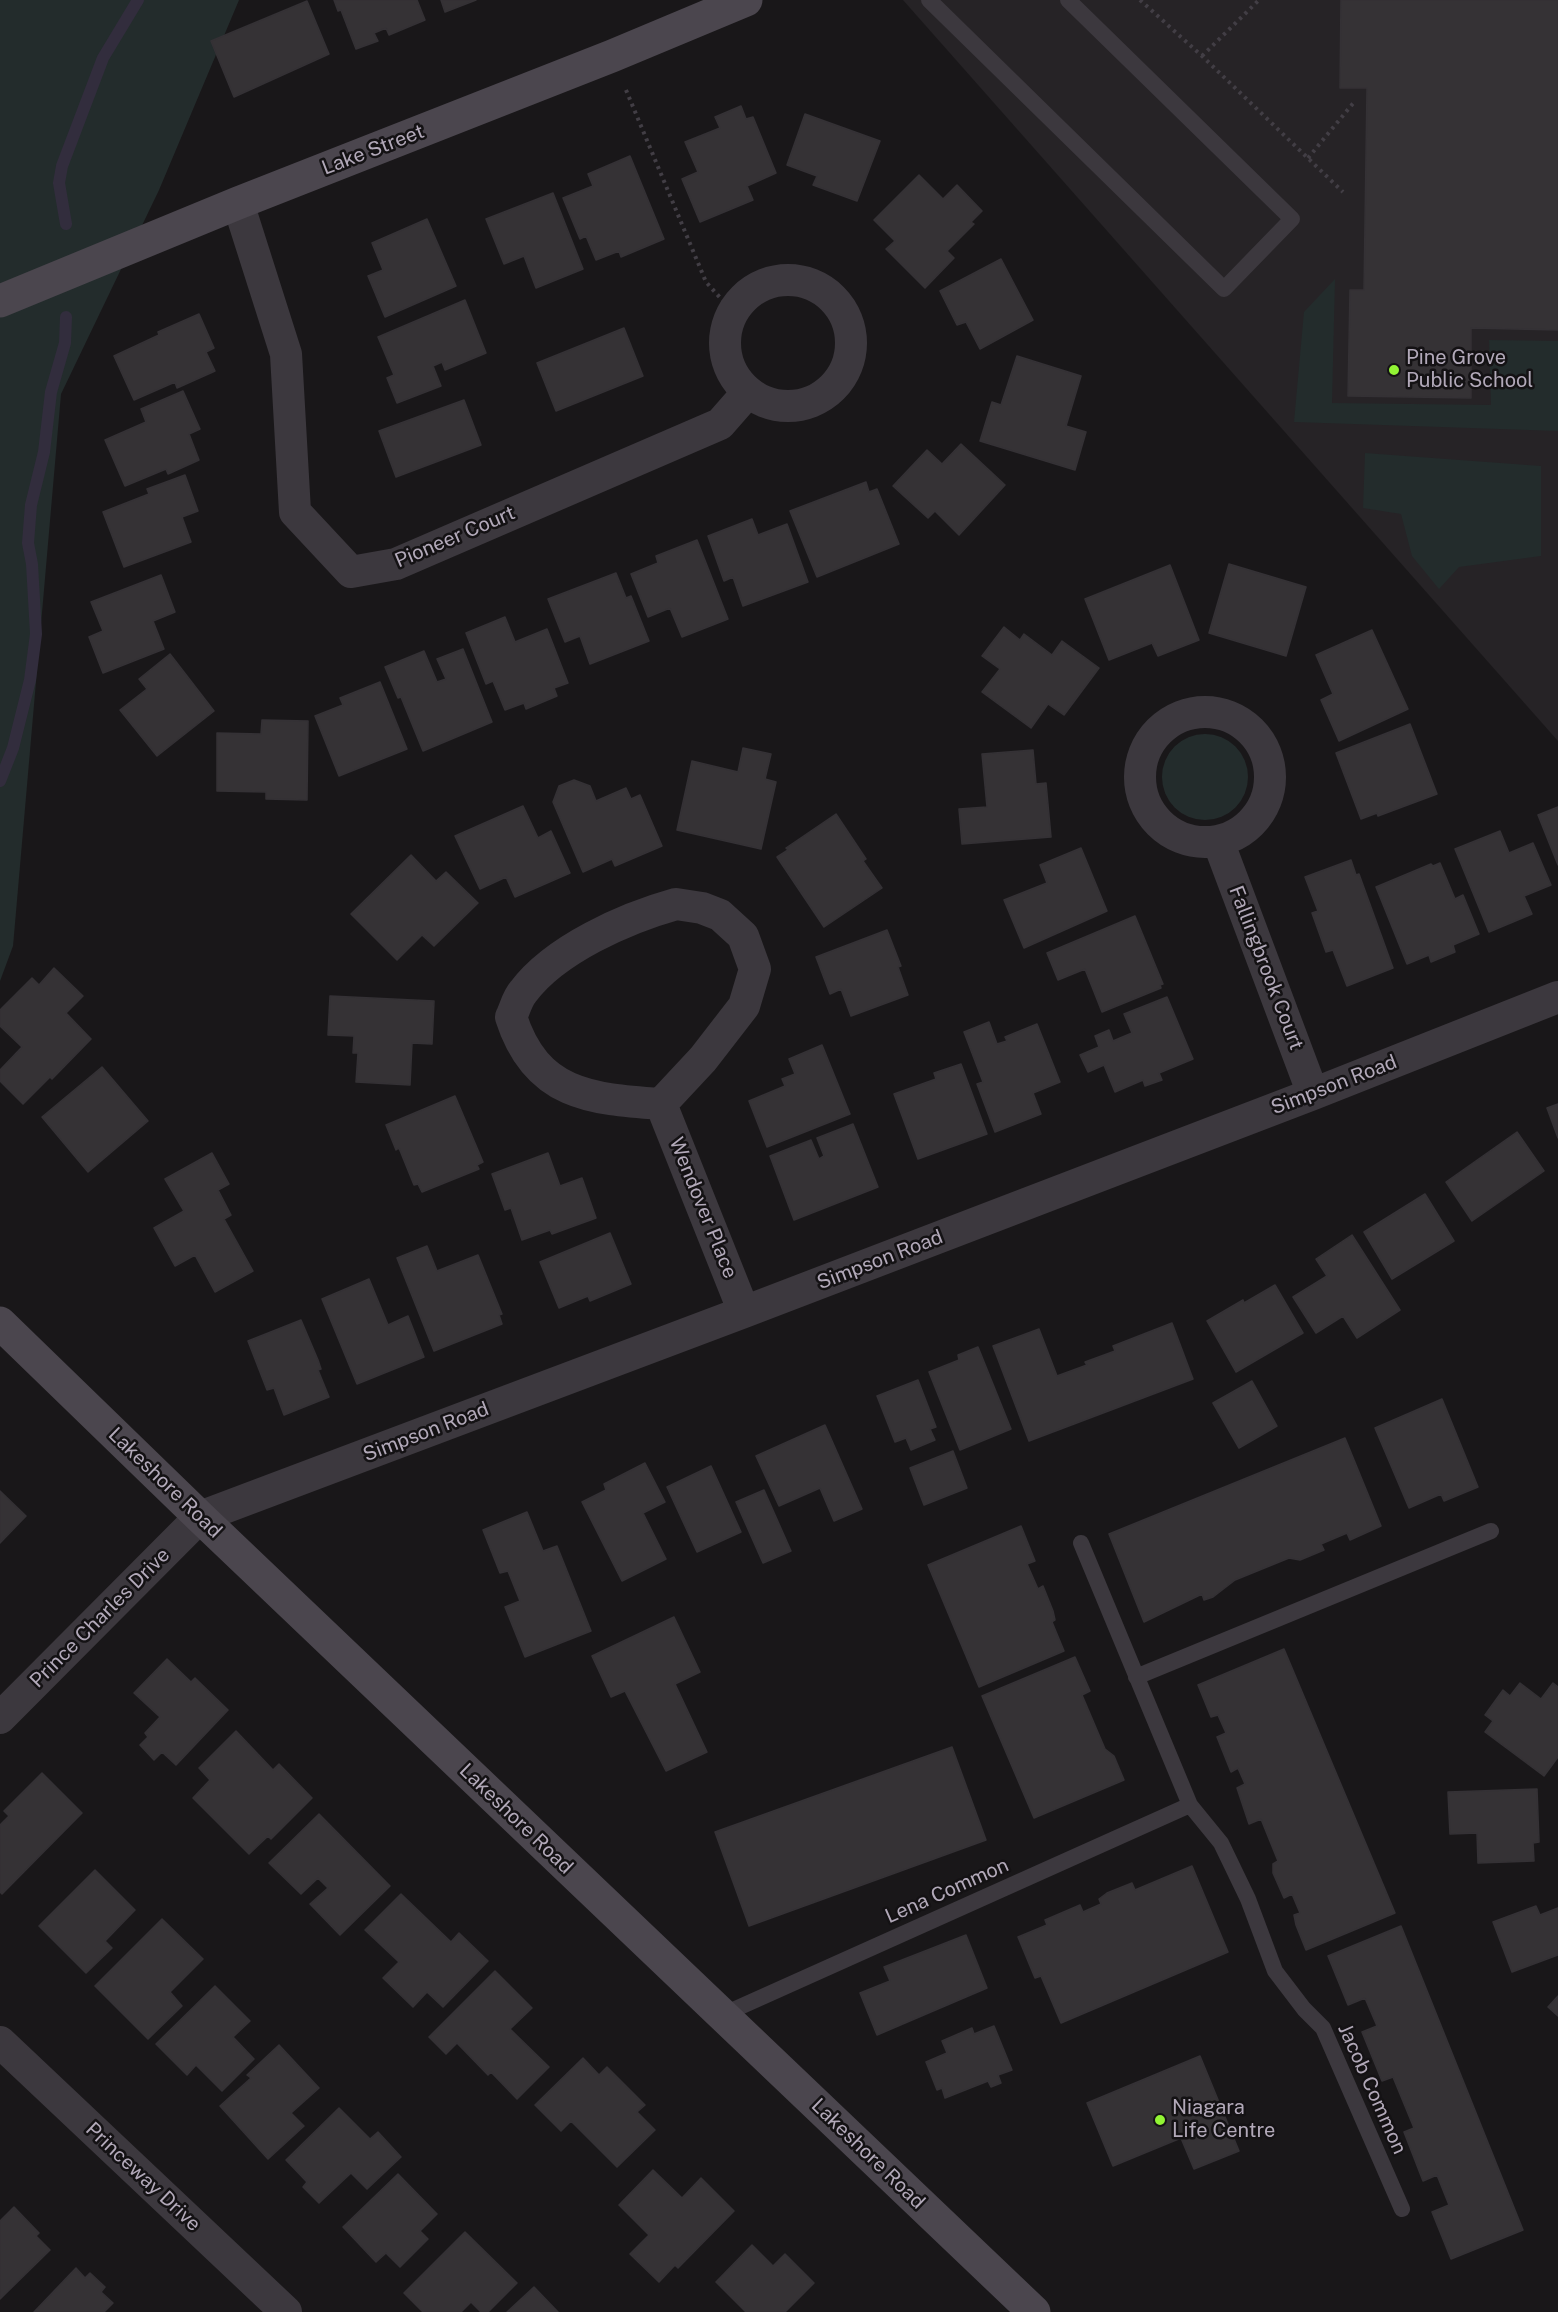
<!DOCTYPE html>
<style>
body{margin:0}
canvas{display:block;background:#191719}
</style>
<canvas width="1558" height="2312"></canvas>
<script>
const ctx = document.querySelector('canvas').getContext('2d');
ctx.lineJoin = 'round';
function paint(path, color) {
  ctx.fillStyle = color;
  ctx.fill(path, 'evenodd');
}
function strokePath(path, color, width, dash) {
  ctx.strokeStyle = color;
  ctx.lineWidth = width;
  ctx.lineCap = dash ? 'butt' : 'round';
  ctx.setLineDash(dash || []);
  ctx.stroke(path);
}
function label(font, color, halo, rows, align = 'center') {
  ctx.font = font + ' "Public Sans",sans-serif';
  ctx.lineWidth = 5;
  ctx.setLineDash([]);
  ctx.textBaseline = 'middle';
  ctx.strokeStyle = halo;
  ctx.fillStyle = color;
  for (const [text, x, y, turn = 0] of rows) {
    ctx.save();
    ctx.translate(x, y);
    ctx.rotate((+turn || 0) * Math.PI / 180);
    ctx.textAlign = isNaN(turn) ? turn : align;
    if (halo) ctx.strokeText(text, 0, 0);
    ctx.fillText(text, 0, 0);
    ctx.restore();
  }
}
paint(new Path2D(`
 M903 0H1558V741Z`), '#262326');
paint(new Path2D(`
 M0 0H239L159 190 61 394 13 946 0 981Z
 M1335 279 1332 403 1491 405 1489 340 1558 341V431L1294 422 1304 312Z
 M1365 453 1541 466V556L1459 567 1439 589 1412 556 1401 514 1363 508Z
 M1162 777a43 43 0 1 1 86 0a43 43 0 1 1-86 0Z`), '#232c2c');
strokePath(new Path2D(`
 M66 224 59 183 62 166 103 58 138 0
 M0 781 13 748 30 680 36 634 32 564 28 543 31 505 44 452 51 392 65 343 66 317`), '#322d3d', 12);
const building = new Path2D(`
 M334 0H417L425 20 389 35 386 28 374 33 378 41 356 49 341 10 338 11Z
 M441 0H476L445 12Z
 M1341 0H1558V330L1471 328V398L1348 396 1350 290H1364L1367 88H1340Z
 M307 1 329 54 234 97 211 41Z
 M741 106 746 119 753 117 776 173 747 186 753 200 700 222 682 179 698 172 685 142 720 128 715 117Z
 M805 114 880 141 857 201 813 185 817 176 787 165Z
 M630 156 664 239 621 257 619 251 596 260 586 236 580 239 563 198 593 186 588 174Z
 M919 175 943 199 957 185 982 211 971 222 974 224 947 251 954 258 925 288 886 249 895 241 874 220Z
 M553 193 583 269 536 288 524 256 504 264 486 219Z
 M427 219 456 286 385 317 368 276 383 270 372 243Z
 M1001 259 1033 320 980 349 966 322 957 325 940 291Z
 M465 300 486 353 445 370 442 362 433 366 441 386 397 403 387 378 394 375 378 337Z
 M199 314 214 348 206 352 215 371 177 388 175 382 134 400 114 356 159 335 158 332Z
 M624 328 643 376 556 411 537 363Z
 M1017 356 1081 376 1066 426 1086 432 1075 470 980 441 992 402 1001 405Z
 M183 391 200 429 189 434 199 460 168 474 166 469 125 486 105 440 146 422 141 409Z
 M464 400 481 445 396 477 379 431Z
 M961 444 1005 485 959 535 935 511 928 518 893 486 927 450 942 464Z
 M185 475 198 511 182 517 191 542 124 567 103 512 149 494 147 489Z
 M866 482 869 492 877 489 899 544 817 577 790 511Z
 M752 519 758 535 787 524 808 582 743 606 733 577 724 581 708 536Z
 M697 540 728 619 682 637 670 608 648 617 631 574 658 563 656 556Z
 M1229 564 1306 587 1286 656 1209 633Z
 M1170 565 1199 640 1158 656 1152 643 1109 660 1085 599Z
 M616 573 626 598 631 596 649 641 590 664 580 636 565 642 548 599Z
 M161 575 175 612 153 621 164 649 103 673 89 637 103 631 91 602Z
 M505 617 515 642 547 629 568 683 554 688 557 696 526 709 524 703 505 710 493 681 486 684 466 633Z
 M1004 627 1020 640 1024 634 1052 655 1062 641 1099 668 1064 715 1048 704 1031 728 982 692 1000 669 982 656Z
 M1372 630 1408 709 1339 741 1321 700 1333 694 1316 655Z
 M463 649 492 722 423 751 401 697 398 698 385 667 424 651 437 682 446 679 437 659Z
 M170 654 214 711 157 756 120 710 147 689 139 679Z
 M380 682 407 749 339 776 315 716 343 705 340 698Z
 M262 720 308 721 307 800 266 799V792L217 791V733L261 734Z
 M1410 724 1437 794 1378 816 1377 813 1361 819 1336 753Z
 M743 748 771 754 765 779 776 782 761 849 677 830 692 761 738 772Z
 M1033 750 1036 784 1046 783 1051 837 962 844 959 809 987 807 982 754Z
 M574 780 590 786 596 801 626 788 631 799 640 795 662 846 615 866 612 859 583 872 553 802 559 786Z
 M523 806 538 838 551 831 570 873 515 897 506 877 480 889 455 836Z
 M1558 807V865L1538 815Z
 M836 814 866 859 863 861 882 888 824 927 777 857 788 850 786 848Z
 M1500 831 1509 853 1533 843 1551 885 1524 896 1532 914 1489 932 1455 849Z
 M1081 848 1107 911 1024 948 1004 900 1047 883 1040 865Z
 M411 855 436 881 446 872 478 903 434 946 422 935 397 960 351 914Z
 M1351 860 1356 875 1359 874 1393 968 1347 986 1333 950 1326 952 1312 913 1318 911 1305 877Z
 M1440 863 1455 899 1463 895 1479 934 1453 945 1455 952 1431 962 1429 955 1407 964 1376 887 1431 864 1433 866Z
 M1135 916 1163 984 1160 985 1161 988 1102 1012 1085 969 1058 980 1047 953Z
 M887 930 901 966 898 967 908 995 851 1016 841 989 830 994 816 957Z
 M54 968 83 996 66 1013 91 1039 52 1079 50 1077 23 1104 0 1081V1070L22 1047 0 1026V1010L32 978 39 985Z
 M330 996 434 1001 432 1044 412 1043 410 1085 356 1082 358 1053H353L354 1036 328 1035Z
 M1167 997 1193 1059 1159 1073 1162 1080 1145 1086 1143 1080 1115 1092 1104 1065 1088 1072 1080 1055 1099 1047 1095 1036 1109 1030 1113 1041 1132 1033 1124 1014Z
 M989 1022 997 1044 1007 1041 1005 1037 1037 1024 1060 1082 1033 1093 1041 1114 995 1132 977 1084 983 1082 964 1032Z
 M822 1045 850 1114 767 1147 749 1101 785 1086 782 1079 795 1074 789 1059Z
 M961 1064 987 1134 918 1159 894 1094 936 1079 934 1073Z
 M102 1067 148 1121 88 1172 42 1117Z
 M455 1096 483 1162 477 1165 479 1169 422 1192 418 1184 414 1185 399 1148 396 1150 386 1125Z
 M1558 1104V1138L1547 1108Z
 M853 1124 878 1187 794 1220 770 1156 811 1140 819 1159 824 1156 817 1138Z
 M1517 1132 1544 1171 1472 1221 1446 1182Z
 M212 1153 229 1184 218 1190 231 1215 224 1219 253 1271 215 1292 195 1255 175 1266 154 1228 184 1211 165 1179Z
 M548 1153 560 1186 582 1178 596 1218 552 1234 550 1230 522 1240 511 1208 505 1210 492 1174Z
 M1425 1194 1454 1241 1392 1279 1364 1232Z
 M610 1233 631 1284 590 1301 588 1296 559 1308 540 1262Z
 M1352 1235 1400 1310 1357 1338 1343 1316 1316 1333 1293 1297 1327 1276 1316 1259Z
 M427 1246 437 1271 478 1255 502 1314 499 1315 502 1324 434 1351 397 1258Z
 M369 1279 388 1325 408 1316 424 1357 357 1384 322 1299Z
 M1275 1285 1303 1333 1236 1372 1207 1321 1243 1300 1244 1303Z
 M301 1320 318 1360 321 1369 318 1370 329 1397 284 1415 274 1388 267 1390 248 1341Z
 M1172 1323 1193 1379 1029 1441 993 1346 1039 1329 1057 1376 1087 1365 1085 1362 1115 1351 1113 1346Z
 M978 1347 1011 1429 960 1450 929 1372 959 1360 958 1355Z
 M918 1380 936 1427 930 1429 935 1440 911 1450 906 1438 895 1442 877 1396Z
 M1252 1381 1277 1426 1239 1448 1213 1403Z
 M1442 1399 1478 1487 1444 1501 1441 1494 1409 1508 1375 1428Z
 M825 1425 862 1509 834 1521 820 1488 779 1506 756 1456Z
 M1345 1438 1381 1526 1350 1540 1347 1533 1321 1544 1324 1550 1300 1560 1289 1558 1235 1580 1213 1597 1204 1600 1202 1594 1144 1622 1109 1534Z
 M953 1451 967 1488 924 1505 910 1468Z
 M645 1463 665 1502 643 1513 666 1559 622 1581 582 1502 606 1490 604 1484Z
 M711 1466 741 1532 697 1552 667 1487Z
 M764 1490 791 1551 763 1563 736 1502Z
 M0 1491 26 1516 0 1543Z
 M527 1512 543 1551 557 1546 591 1631 525 1657 505 1607 520 1601 508 1571 500 1573 483 1530Z
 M1021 1526 1035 1561 1027 1564 1038 1589 1043 1586 1053 1611 1055 1620 1052 1622 1064 1651 979 1687 928 1565Z
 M674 1617 700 1672 675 1684 707 1752 666 1771 625 1691 611 1697 592 1656Z
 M1284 1649 1395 1913 1306 1950 1296 1925 1294 1915 1300 1913 1292 1894 1284 1898 1273 1873V1864L1278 1861 1261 1819 1249 1824 1237 1788 1245 1784 1238 1768 1231 1772 1217 1737 1226 1733 1218 1715 1211 1717 1198 1685Z
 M1075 1657 1090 1691 1082 1695 1105 1749 1114 1756 1124 1780 1034 1818 982 1696Z
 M167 1659 191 1682 195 1678 228 1710 176 1765 162 1752 154 1760 140 1745 148 1737 145 1733 160 1717 134 1693Z
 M1520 1683 1541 1699 1553 1683 1558 1687V1757L1544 1776 1485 1732 1493 1721 1485 1715 1503 1690 1510 1696Z
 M236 1731 273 1770 279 1764 312 1798 271 1839 268 1836 249 1854 193 1798 210 1780 199 1768Z
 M952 1747 986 1840 749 1926 715 1832Z
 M42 1773 82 1813 2 1894 0 1892V1825L9 1816 4 1811Z
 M1537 1789 1539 1842 1533 1843 1534 1861 1478 1863 1477 1833 1450 1834 1448 1792Z
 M319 1814 390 1886 340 1935 310 1904 328 1888 318 1878 301 1894 269 1863Z
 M1192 1866 1228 1952 1061 2023 1041 1976 1035 1978 1018 1937 1047 1925 1045 1920 1080 1905 1083 1912 1101 1904 1099 1899 1107 1893 1132 1883 1135 1890Z
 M95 1870 135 1910 105 1941 112 1948 86 1973 39 1926Z
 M401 1894 451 1942 459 1933 488 1961 443 2007 427 1992 413 2007 383 1978 399 1962 365 1930Z
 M1536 1906 1540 1915 1558 1908V1955L1512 1972 1493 1922Z
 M162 1919 203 1959 170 1992 182 2006 148 2039 95 1986Z
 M1401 1926 1523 2230 1451 2259 1432 2212 1449 2205 1437 2175 1423 2181 1404 2132 1414 2128 1393 2077 1382 2081 1362 2032 1377 2026 1365 1998 1348 2005 1328 1956Z
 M966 1935 987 1988 877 2035 860 1993 890 1981 884 1967Z
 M495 1971 532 2008 510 2029 549 2067 517 2099 491 2072 488 2075 457 2043 446 2054 429 2037Z
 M215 1986 250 2021 233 2037 254 2059 222 2091 196 2065 187 2075 156 2044Z
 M1558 1996V2016L1548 2007Z
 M994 2026 1012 2070 998 2075 1001 2083 991 2087 988 2081 945 2098 942 2088 937 2090 926 2062 947 2053 942 2041 972 2028 974 2034Z
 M279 2045 319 2088 291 2113 304 2126 268 2159 220 2106 251 2078 247 2075Z
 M1200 2056 1239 2151 1194 2169 1181 2138 1113 2166 1087 2103Z
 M583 2058 599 2075 607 2067 645 2105 637 2112 655 2130 617 2167 571 2121 561 2131 535 2105Z
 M339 2108 370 2139 378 2132 401 2157 367 2189 351 2173 319 2203 303 2187 307 2182 286 2160Z
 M653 2170 682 2198 701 2178 734 2211 678 2268 675 2265 659 2282 630 2254 649 2235 619 2205Z
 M398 2174 437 2214 420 2231 428 2239 400 2267 386 2253 376 2262 343 2227Z
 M14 2207 39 2233 36 2236 50 2250 0 2299V2221Z
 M465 2232 517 2283 488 2312H481L471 2302 461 2312H423L404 2293Z
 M752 2245 773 2266 785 2254 814 2283 785 2312H746L716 2282Z
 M76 2268 85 2278 90 2273 105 2287 101 2292 113 2303 104 2312H34Z
 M534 2287 558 2312H507Z`);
paint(building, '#353235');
strokePath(building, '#343135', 1.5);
strokePath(new Path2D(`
 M1140 0 1202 56 1343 192
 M1202 56 1259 0
 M626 90 706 282 733 312
 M1308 158 1355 101`), '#423e45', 4, [3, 4.5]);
strokePath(new Path2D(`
 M929 0 1224 289 1292 219 1068 0
 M1081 1543 1190 1805 1221 1843 1248 1899 1275 1971 1304 2009 1323 2028 1402 2209
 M1136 1677 1491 1531
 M722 2015 1190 1805`), '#3c383e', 16);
strokePath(new Path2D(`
 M238 203 286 354 295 512 351 572 396 564 720 424 748 392
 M725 343a63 63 0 1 1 126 0a63 63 0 1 1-126 0Z
 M1140 777a65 65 0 1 1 130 0a65 65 0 1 1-130 0Z
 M1218 841 1313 1094
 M676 904 702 908 720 915 743 936 755 969 744 1006 703 1059 661 1104C590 1099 536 1095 511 1017 515 1009 517 999 523 992 555 949 626 918 676 904Z
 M661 1104 744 1312
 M0 1718 200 1517 744 1312 1313 1094 1558 997
 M0 2042 286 2312`), '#3c383e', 32);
strokePath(new Path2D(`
 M0 301 238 203 612 56 746 0
 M0 1323 200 1517 1034 2312`), '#4b464e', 33);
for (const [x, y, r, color] of [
 [1394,370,6,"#92f434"],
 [1160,2120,6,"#92f434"]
]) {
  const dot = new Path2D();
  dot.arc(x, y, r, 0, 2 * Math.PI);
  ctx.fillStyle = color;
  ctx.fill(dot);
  strokePath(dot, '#141214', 2);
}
label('20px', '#b2a9b9', '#141214', [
 ["Lake Street",373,150,-21],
 ["Pioneer Court",455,537,-23],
 ["Fallingbrook Court",1266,968,69],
 ["Simpson Road",1334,1085,-21],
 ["Wendover Place",703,1208,68],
 ["Simpson Road",880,1260,-21],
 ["Simpson Road",426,1432,-21],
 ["Lakeshore Road",165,1483,44],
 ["Prince Charles Drive",100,1618,-45],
 ["Lakeshore Road",516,1819,44],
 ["Lena Common",947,1891,-24],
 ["Jacob Common",1372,2089,66],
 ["Lakeshore Road",868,2154,44],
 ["Princeway Drive",143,2177,43]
]);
label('20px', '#b2a9b9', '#141214', [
 ["Pine Grove",1406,358],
 ["Public School",1406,381],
 ["Niagara",1172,2108],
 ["Life Centre",1172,2131]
], 'left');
</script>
